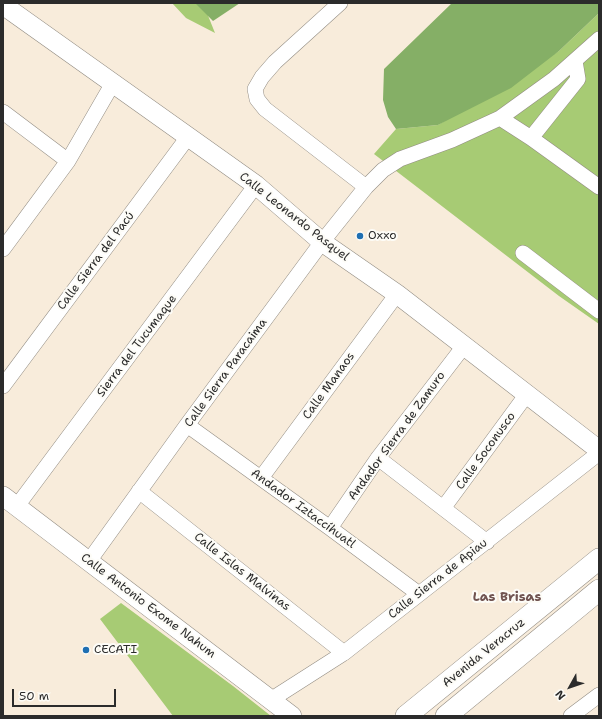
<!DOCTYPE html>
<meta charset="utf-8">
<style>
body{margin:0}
#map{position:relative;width:602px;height:719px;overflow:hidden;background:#f8ecdb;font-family:"Shantell Sans",sans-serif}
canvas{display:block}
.frame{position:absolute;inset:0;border:4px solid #2b2b2b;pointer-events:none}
.north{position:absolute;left:550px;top:667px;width:40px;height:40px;-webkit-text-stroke:3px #fdfcf7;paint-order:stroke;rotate:230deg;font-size:11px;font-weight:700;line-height:16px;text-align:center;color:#2b2b2b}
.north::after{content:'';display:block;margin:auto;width:14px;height:18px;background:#2b2b2b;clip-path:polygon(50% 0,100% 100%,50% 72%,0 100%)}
.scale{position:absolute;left:12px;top:689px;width:104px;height:18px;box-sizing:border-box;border:2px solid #2b2b2b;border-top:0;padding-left:5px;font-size:12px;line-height:14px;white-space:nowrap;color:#2b2b2b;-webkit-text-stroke:3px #fdfcf7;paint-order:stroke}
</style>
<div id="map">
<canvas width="602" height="719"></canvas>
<div class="frame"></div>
<div class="north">N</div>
<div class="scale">50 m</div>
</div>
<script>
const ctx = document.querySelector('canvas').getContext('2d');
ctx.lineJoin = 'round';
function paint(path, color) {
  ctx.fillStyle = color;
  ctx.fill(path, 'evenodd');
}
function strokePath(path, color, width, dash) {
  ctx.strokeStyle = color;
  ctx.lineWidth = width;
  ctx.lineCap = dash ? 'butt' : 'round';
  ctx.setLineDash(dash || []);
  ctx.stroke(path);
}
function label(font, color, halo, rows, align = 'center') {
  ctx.font = font + ' "Shantell Sans",sans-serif';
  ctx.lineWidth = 4;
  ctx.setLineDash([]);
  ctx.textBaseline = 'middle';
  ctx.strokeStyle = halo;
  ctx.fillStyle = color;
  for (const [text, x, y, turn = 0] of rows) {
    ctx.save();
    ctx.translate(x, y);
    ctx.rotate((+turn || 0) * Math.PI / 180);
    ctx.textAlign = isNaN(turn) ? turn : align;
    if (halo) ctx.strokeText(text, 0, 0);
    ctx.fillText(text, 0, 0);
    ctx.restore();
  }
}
paint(new Path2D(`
 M172 3H203L215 33 186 18Z
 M599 13V324L559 296 374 154 396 129 438 125 559 51Z
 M121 603 233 686 271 716H173L100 619Z`), '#a7cb74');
paint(new Path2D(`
 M195 3H240L213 21Z
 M452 3H599V13L559 51 511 88 438 125 396 129 388 117 383 100 384 69Z`), '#85af66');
const minor = new Path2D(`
 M340 3 275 62 262 77 255 89 257 99 265 109 366 187
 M3 112 68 161
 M500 118 531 138 599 187
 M531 138 578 79 575 61
 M3 249 68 161 113 83
 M523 253 599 311
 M3 386 188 137
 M187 425 330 528 419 594
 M378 458 487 542
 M261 478 397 294
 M139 491 344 653
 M17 506 256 185
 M444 507 527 394
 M330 528 378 458 464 346
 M89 561 187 425 322 242 366 187 383 170 400 159 452 140 500 118 554 79 599 39
 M272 699 344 653 599 453
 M571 716 599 695`);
const tertiary = new Path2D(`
 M3 5 256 185 322 242 397 294 599 450
 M3 496 292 716`);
const secondary = new Path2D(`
 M406 716 599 559
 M446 716 599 590`);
strokePath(minor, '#928c83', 16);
strokePath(tertiary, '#928c83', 20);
strokePath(secondary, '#928c83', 22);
strokePath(minor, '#fff', 15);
strokePath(tertiary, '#fff', 19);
strokePath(secondary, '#fff', 21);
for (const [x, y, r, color] of [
 [360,236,4,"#1f6fb2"],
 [86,650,4,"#1f6fb2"]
]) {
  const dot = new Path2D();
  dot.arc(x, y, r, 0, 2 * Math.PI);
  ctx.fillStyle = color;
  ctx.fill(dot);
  strokePath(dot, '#fdfcf7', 1.5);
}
label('12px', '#2b2b2b', '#fdfcf7', [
 ["Calle Leonardo Pasquel",294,217,38],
 ["Calle Sierra del Pacú",96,261,-53],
 ["Sierra del Tucumaque",137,346,-53],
 ["Calle Sierra Paracaima",226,373,-54],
 ["Calle Manaos",329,386,-54],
 ["Andador Sierra de Zamuro",397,436,-54],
 ["Calle Soconusco",486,451,-54],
 ["Andador Iztaccíhuatl",303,509,36],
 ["Calle Islas Malvinas",242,572,38],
 ["Calle Sierra de Apiau",438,579,-38],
 ["Calle Antonio Exome Nahum",148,606,37],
 ["Avenida Veracruz",484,653,-39]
]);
label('12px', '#2b2b2b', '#fdfcf7', [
 ["Oxxo",368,236],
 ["CECATI",94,650]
], 'left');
label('bold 13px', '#715451', '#fdfcf7', [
 ["Las Brisas",507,598]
]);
</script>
